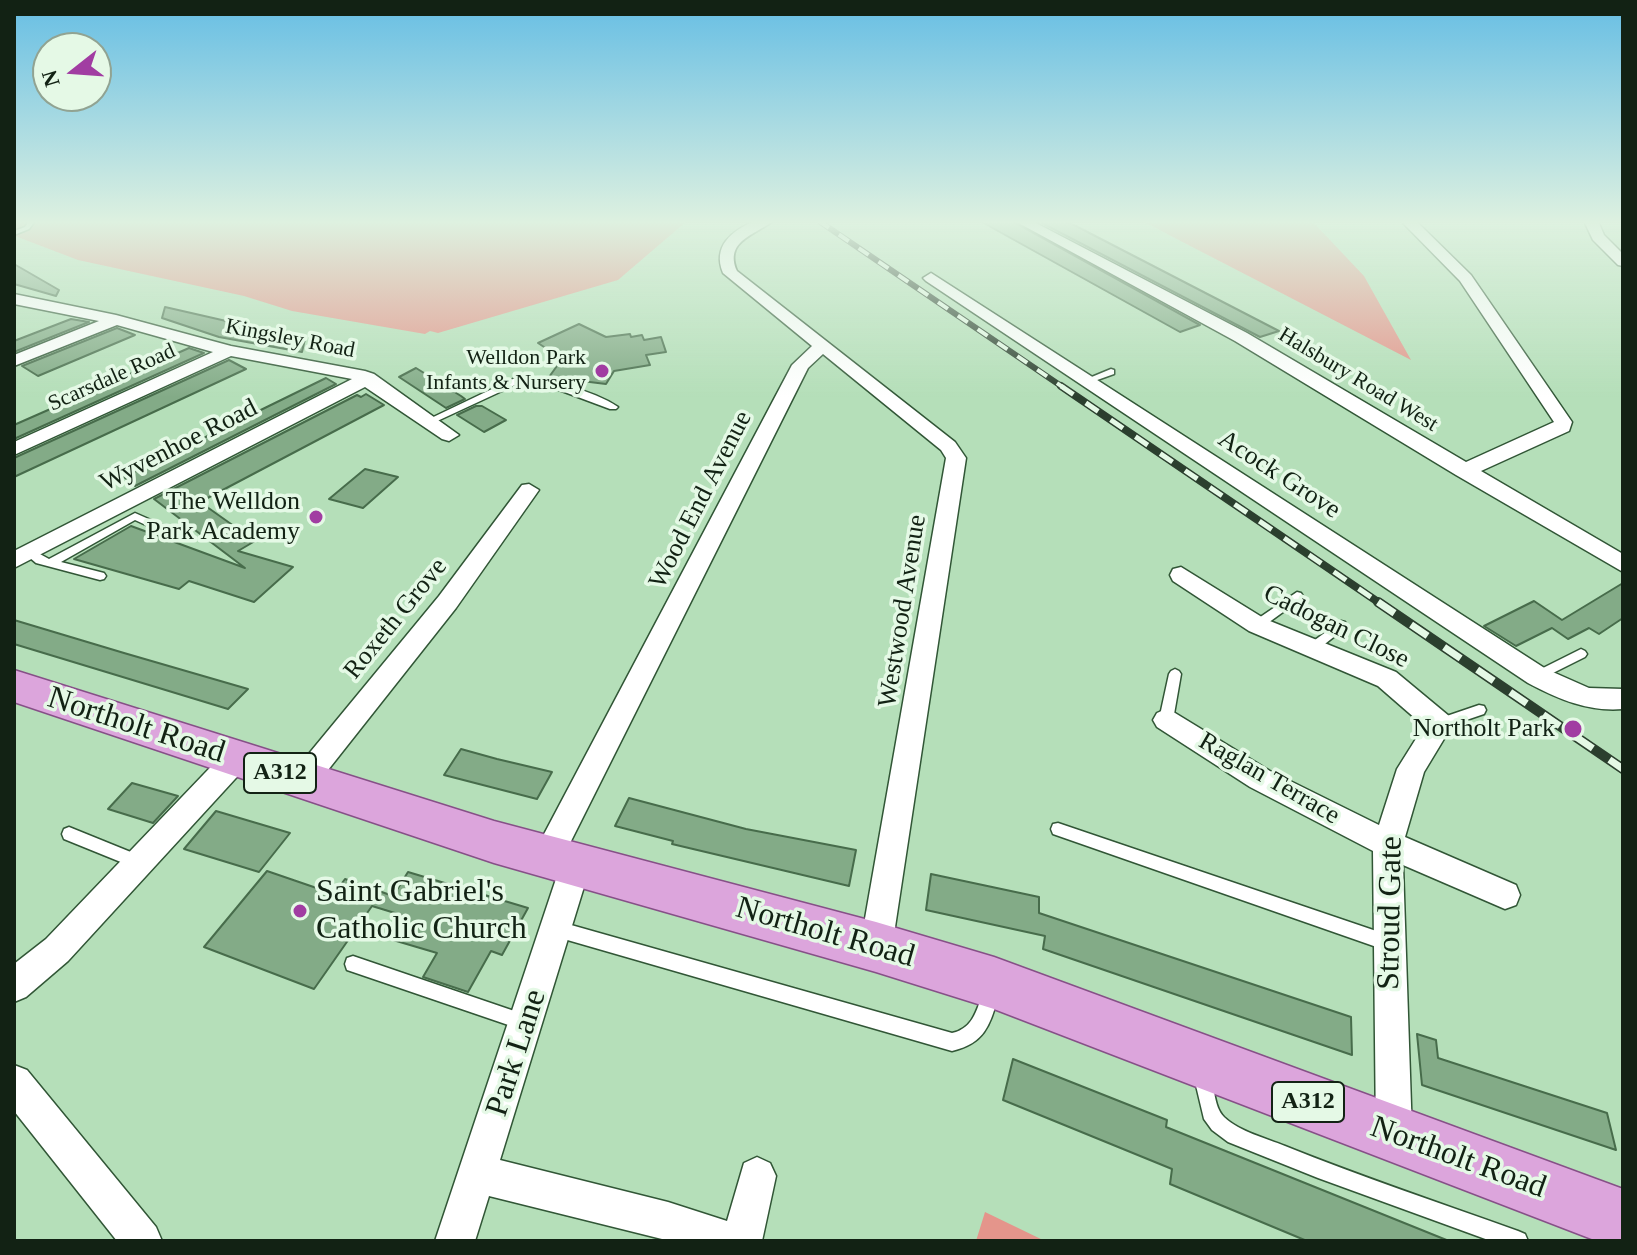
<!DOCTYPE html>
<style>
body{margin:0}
#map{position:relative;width:1637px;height:1255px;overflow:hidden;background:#b5dfb9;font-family:Georgia,serif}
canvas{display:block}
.frame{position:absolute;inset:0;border:16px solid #122214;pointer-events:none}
.north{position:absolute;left:32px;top:32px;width:80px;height:80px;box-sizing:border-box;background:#e5f9e6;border:2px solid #91a392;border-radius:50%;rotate:253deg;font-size:22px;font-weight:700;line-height:32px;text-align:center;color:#122214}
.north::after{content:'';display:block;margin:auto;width:28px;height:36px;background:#a13da2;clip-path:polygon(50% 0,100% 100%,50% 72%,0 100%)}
</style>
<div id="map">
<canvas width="1637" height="1255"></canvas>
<div class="frame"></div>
<div class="north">N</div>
</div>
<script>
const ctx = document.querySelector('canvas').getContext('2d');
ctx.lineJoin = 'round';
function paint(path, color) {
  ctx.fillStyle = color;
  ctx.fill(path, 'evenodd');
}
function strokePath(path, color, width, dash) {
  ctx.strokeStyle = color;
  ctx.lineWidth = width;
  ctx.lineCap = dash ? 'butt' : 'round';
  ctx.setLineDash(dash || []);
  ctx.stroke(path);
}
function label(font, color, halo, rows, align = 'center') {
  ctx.font = font + ' Georgia,serif';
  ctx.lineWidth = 7;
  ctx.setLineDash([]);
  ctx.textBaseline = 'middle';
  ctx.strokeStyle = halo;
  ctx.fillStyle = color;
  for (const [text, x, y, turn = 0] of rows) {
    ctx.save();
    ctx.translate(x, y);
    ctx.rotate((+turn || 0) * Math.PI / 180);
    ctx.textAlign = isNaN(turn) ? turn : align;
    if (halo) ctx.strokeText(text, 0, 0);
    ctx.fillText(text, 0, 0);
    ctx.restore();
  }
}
paint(new Path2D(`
 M14 221H687L618 280 438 333 430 331 425 334 292 311 244 296 78 260 15 236Z
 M1142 221H1312L1364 276 1411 360Z
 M985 1212 1045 1241H976Z`), '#e4958b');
const building = new Path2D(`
 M980 221H1012L1200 325 1180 332Z
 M1038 221H1063L1074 225 1279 331 1260 337Z
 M14 264 59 290 56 296 14 284Z
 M165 307 305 339 302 352 219 337 162 318Z
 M71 319 89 322 14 352V341Z
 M579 324 606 337 630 334 631 337 642 335 644 340 661 337 666 352 646 355 650 365 614 371 606 384 549 377 562 359 538 343Z
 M117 328 135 335 38 376 22 366Z
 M189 348 204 353 14 439V425Z
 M229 360 246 369 14 477V458Z
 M416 368 461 396 465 399 446 408 399 377Z
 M326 378 336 384 135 486 124 477Z
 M366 394 384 405 200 502 255 541 238 551 293 567 254 602 189 581 179 589 74 559 131 526 245 568 154 499 357 395 361 397Z
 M476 406H482L506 420 484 432 457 415Z
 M365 469 398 477 363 508 329 499Z
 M1623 583V618L1599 634 1589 628 1568 639 1552 628 1516 646 1484 626 1534 601 1562 620Z
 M14 620 124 653 248 689 228 709 14 644Z
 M461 749 497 759 552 772 537 799 444 775Z
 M132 783 178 796 153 823 108 809Z
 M629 798 746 829 856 850 849 886 672 844 673 841 615 826Z
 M216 811 290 833 259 872 184 849Z
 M267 871 334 894 345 879 393 896 408 872 528 908 502 955 491 951 468 992 423 977 437 953 393 940 408 917 372 906 314 989 204 947Z
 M931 874 1039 897V913L1351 1017 1352 1055 1043 949 1045 936 926 910Z
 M1417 1034 1436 1040 1438 1058 1607 1113 1616 1150 1422 1085Z
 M1013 1059 1167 1120 1166 1127 1449 1241H1307L1170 1184 1172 1169 1003 1100Z`);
paint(building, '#83ab87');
strokePath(building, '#476c4b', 2);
const service = new Path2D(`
 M29 221H35L29 229 14 235V231L25 227Z
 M1111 369 1114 370V374L1086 384 1082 381Z
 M515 378C545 378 593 390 618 407L616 409H610L551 387 517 384 433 423 430 424 425 421Z
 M135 513 169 528 170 530 169 532H161L135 520 61 562 104 573 106 576 104 579 100 580 36 563 23 552 29 548 49 559Z
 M1297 592 1301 593 1303 596 1301 599 1261 628H1253L1251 625 1253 622Z
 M1341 621 1345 622 1347 625 1345 628 1316 651H1308L1306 648 1308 645Z
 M1581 649 1585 651 1587 654 1585 657 1541 679H1533L1531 676 1533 673Z
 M1175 669 1179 671 1181 674 1173 720 1171 724 1166 725 1161 724 1159 720 1169 674 1171 671Z
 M1479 705 1484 706 1486 710 1484 714 1440 729 1435 728 1433 724 1435 720Z
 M1058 823 1388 935 1394 937 1396 943 1394 949 1388 951 1053 834 1051 829 1053 824Z
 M69 827 143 857 145 862 143 867 138 869 64 839 62 834 64 829Z
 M557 921 952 1033C975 1028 977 1007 985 988L991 986 997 988 999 994C990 1024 986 1043 952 1051L557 937 551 934 549 929 551 924Z
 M353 956 523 1014 529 1016 531 1022 529 1028 523 1030 353 972 347 970 345 964 347 958Z
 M1203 1068 1209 1071C1215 1085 1213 1106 1224 1117 1240 1132 1266 1138 1285 1146 1362 1177 1440 1203 1518 1231L1525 1234 1528 1241H1491L1318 1178 1228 1142 1212 1130 1204 1119 1194 1077 1197 1071Z`);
const minor = new Path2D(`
 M754 221H773C755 235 724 241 737 271L955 442 966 458 892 947 887 958 876 963 865 958 860 947 946 458 941 450 823 354 808 368 559 865 548 868 537 865 533 855 792 365 812 346 723 273C712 246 732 231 754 221Z
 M1015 221H1032L1247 333 1466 462 1554 422 1460 281 1401 221H1416L1471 275 1572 422 1569 431 1481 471 1623 554V572L1456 475 1235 341Z
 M1584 221H1598L1604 235 1623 254V266L1618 265 1593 240Z
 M931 273 1546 669 1589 688 1623 689V709C1588 712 1558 699 1528 683L926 281 923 278Z
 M14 294 116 315 231 346 365 371 374 374 459 435 449 441 442 439 365 387 14 568V551L352 379 231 356 14 455V442L213 352 117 325 14 366V355L99 321 14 304Z
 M529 484 539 490 456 608 313 789 303 793 293 789 289 781 293 773 439 596 522 485Z
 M1181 567 1265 619 1396 672 1449 716 1453 724 1424 772 1405 837 1516 885 1520 895 1516 905 1505 909 1403 865 1412 1135 1407 1148 1394 1153 1381 1148 1376 1135 1373 851 1250 787 1157 727 1153 720 1157 713 1166 709 1175 713 1270 771 1379 825 1397 769 1424 726 1378 686 1249 631 1173 581 1170 575 1173 569Z
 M236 748 246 751 250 759 246 767 68 961 26 997 14 1002V964L46 939 226 751Z
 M576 850 587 854 591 864 500 1160 668 1202 727 1221 744 1163 757 1157 770 1163 776 1176 762 1241H670L489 1196 475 1241H435L561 864 565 854Z
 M14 1065 27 1070 156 1227 162 1241H117L14 1111Z`);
const primary = new Path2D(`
 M14 670 494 821 876 922 994 957 1623 1189V1241H1597L994 1009 876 972 494 863 14 702Z`);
strokePath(service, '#315636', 3);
strokePath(minor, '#315636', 3);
strokePath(primary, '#865087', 3);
paint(service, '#fff');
paint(minor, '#fff');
paint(primary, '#dca5dc');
const railFar2 = new Path2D(`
 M819 221 1064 388`);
const railFar1 = new Path2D(`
 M1061 386 1381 604`);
const rail = new Path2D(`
 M1378 602 1623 769`);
strokePath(railFar2, '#2b3f2e', 6);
strokePath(railFar1, '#2b3f2e', 8);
strokePath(rail, '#2b3f2e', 10);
strokePath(railFar2, '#e5f9e6', 4, [12]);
strokePath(railFar1, '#e5f9e6', 5, [15]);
strokePath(rail, '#e5f9e6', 7, [20]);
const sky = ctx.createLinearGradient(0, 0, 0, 397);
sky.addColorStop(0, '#66bee4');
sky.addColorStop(0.56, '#def1e0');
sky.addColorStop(1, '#def1e000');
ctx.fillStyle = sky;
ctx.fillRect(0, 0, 1637, 397);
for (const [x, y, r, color] of [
 [602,371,8,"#a13da2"],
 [316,517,8,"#a13da2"],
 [1573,729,10,"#a13da2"],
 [300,911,8,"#a13da2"]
]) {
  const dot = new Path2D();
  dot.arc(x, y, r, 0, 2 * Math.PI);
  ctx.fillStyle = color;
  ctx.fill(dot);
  strokePath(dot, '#e5f9e6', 3);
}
label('22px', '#122214', '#e5f9e6', [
 ["Kingsley Road",290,339,11],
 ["Scarsdale Road",112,378,-24],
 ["Halsbury Road West",1358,380,31]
]);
label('22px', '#122214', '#e5f9e6', [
 ["Welldon Park",586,358],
 ["Infants & Nursery",586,383]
], 'right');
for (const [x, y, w] of [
 [280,773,72],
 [1308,1102,72]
]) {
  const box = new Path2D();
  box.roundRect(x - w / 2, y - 20, w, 40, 6);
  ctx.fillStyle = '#e5f9e6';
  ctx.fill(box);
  strokePath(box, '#122214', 2);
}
label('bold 24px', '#122214', null, [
 ["A312",280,773],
 ["A312",1308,1102]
]);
label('26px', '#122214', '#e5f9e6', [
 ["Wyvenhoe Road",179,446,-27],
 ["Acock Grove",1279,475,33],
 ["Wood End Avenue",701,500,-63],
 ["Westwood Avenue",903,611,-81],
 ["Roxeth Grove",396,619,-51],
 ["Cadogan Close",1336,627,26],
 ["Raglan Terrace",1269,779,30]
]);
label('26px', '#122214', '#e5f9e6', [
 ["The Welldon",300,502],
 ["Park Academy",300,532],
 ["Northolt Park",1555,729]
], 'right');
label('32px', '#122214', '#e5f9e6', [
 ["Northolt Road",136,726,18],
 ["Stroud Gate",1391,913,-89],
 ["Northolt Road",825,933,16],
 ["Park Lane",517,1053,-72],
 ["Northolt Road",1458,1158,20]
]);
label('32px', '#122214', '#e5f9e6', [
 ["Saint Gabriel's",316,893],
 ["Catholic Church",316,930]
], 'left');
</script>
